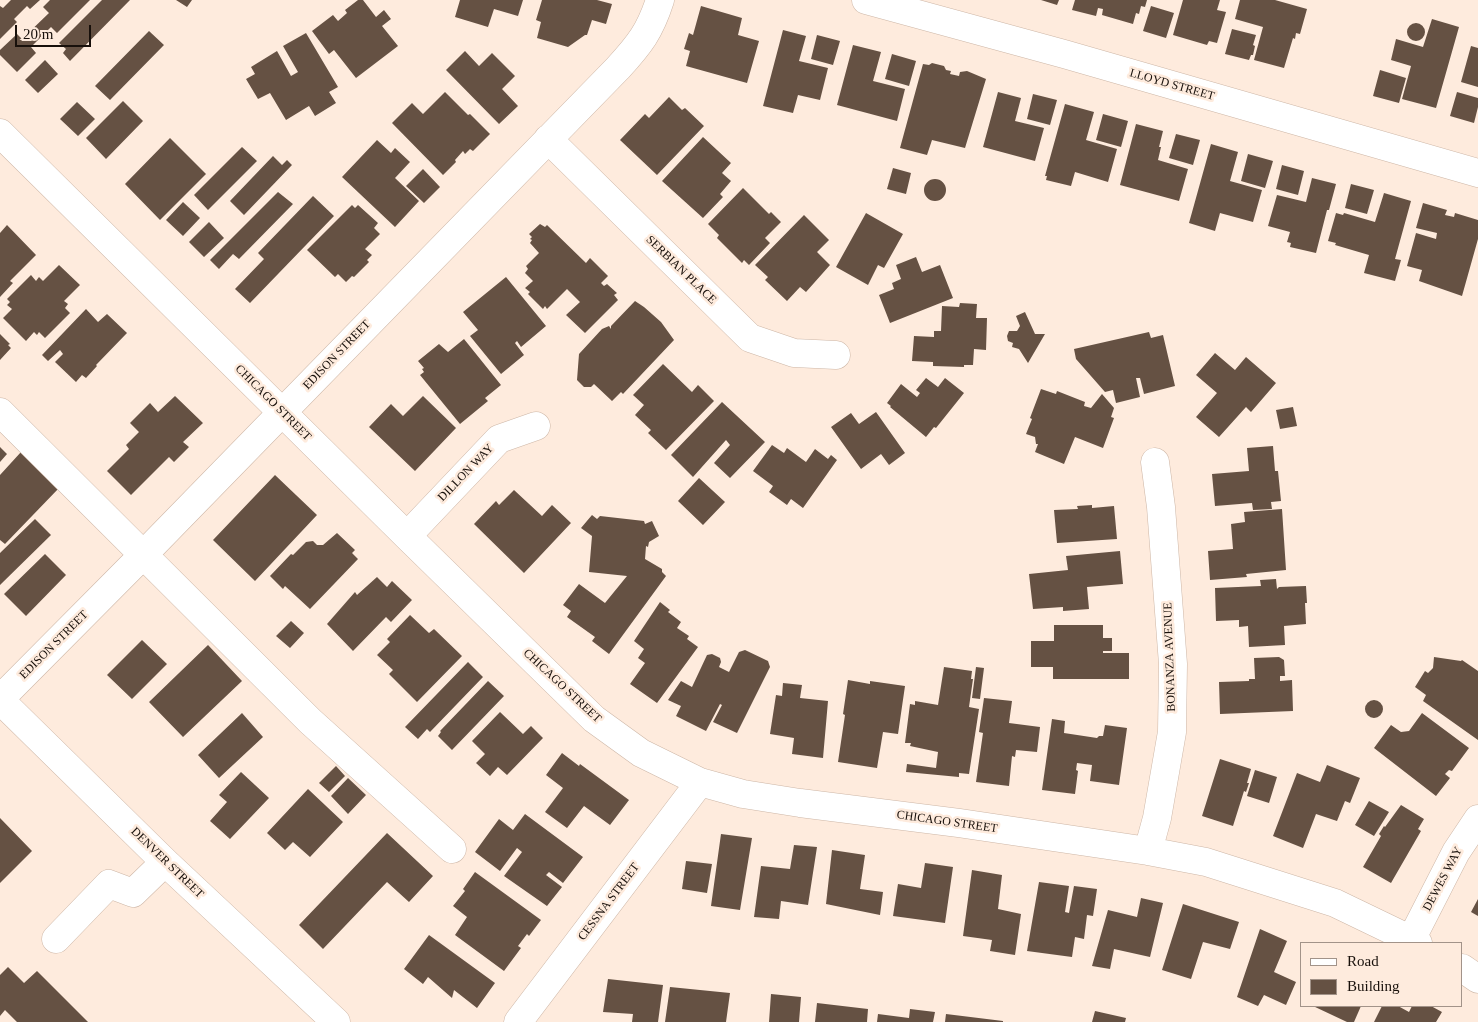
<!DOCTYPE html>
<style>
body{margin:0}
#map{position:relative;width:1478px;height:1022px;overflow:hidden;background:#feebdd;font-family:Georgia,serif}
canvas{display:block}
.legend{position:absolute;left:1300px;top:942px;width:162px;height:65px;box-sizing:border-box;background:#feebdd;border:1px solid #a29389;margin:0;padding:6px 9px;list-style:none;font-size:15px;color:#18100b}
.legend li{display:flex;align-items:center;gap:10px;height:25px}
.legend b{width:25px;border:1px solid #a29389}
.scale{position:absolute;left:15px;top:25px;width:76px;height:22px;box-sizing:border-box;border:2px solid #18100b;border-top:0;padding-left:6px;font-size:15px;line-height:18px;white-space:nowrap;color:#18100b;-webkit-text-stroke:4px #feebdd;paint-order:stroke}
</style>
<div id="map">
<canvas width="1478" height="1022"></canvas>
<ul class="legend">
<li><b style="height:6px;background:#fff"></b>Road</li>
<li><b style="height:14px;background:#655143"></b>Building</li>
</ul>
<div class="scale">20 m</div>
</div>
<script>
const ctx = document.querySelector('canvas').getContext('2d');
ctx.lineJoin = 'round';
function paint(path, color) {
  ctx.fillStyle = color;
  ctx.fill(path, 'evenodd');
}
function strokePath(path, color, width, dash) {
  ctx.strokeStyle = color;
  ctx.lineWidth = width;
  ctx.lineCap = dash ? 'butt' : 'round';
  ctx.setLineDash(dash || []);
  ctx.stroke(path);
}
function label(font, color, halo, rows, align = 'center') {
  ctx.font = font + ' Georgia,serif';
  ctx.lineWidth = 5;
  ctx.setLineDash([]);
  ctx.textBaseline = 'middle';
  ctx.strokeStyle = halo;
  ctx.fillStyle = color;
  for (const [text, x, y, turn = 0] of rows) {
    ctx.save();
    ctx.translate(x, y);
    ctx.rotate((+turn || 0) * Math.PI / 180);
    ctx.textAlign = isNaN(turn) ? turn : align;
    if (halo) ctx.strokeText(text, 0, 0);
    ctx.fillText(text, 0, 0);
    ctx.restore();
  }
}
paint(new Path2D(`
 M11 0H40L30 9 27 6 14 19 17 22 0 39V6L3 8Z
 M50 0H90L57 33 51 27 31 47 36 53 17 72 0 55V50L17 34 22 39 49 13 43 7Z
 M102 0H130L70 61 63 53 66 49 59 43Z
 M176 0H192L187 7Z
 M358 0H363L376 17 384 10 391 19 382 26 398 46 356 78 334 50 329 54 312 31 333 15 338 21 347 13 345 10Z
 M460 0H523L518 16 494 9 488 27 455 17Z
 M542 0H597L612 4 606 24 592 20 587 35H585L568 47 537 38 541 22 536 20Z
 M1041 0H1059L1057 5Z
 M1075 0H1147L1145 7 1141 6 1139 14 1136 13 1133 24 1102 15 1103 9 1098 8 1096 16 1072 10Z
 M1183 0H1220L1217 10 1226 12 1217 43 1209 41 1207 45 1173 35Z
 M1240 0H1275L1307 9 1300 34 1296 33 1295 39 1293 38 1284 68 1254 60 1263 27 1235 19Z
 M701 6 742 18 738 35 759 41 747 83 686 66 690 51 684 49 689 33 693 35Z
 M1151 6 1174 13 1166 38 1143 31Z
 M1432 19 1459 27 1436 108 1402 99 1411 66 1391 60 1396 39 1423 47Z
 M1407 32a9 9 0 1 1 18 0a9 9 0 1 1-18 0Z
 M1232 29 1256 35 1253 45 1255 46 1253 55H1251L1249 60 1225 54Z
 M783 30 806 36 799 61 828 68 820 100 798 95 793 113 763 106Z
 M149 31 164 45 110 100 95 86Z
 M306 33 338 87 329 92 336 103 315 116 309 106 286 120 270 93 258 99 246 79 255 74 251 67 277 51 291 76 298 72 283 46Z
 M817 35 840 41 833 65 811 59Z
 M853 45 881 52 873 81 905 89 897 121 837 105Z
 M1471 46 1478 48V87L1461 82Z
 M465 51 479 66 492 53 515 76 502 89 518 106 499 124 446 70Z
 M892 54 916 61 909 86 885 79Z
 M45 60 58 74 38 93 25 80Z
 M932 63 944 66 946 70 951 71 950 74 959 76 960 72 967 71 986 79 965 148 932 140 927 155 900 148 923 64 929 65Z
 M1380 70 1406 78 1399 103 1373 96Z
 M445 92 468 115 470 114 490 134 473 151 470 149 465 154 463 151 455 160 456 162 443 175 392 123 412 103 423 114Z
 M998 92 1021 98 1015 121 1044 128 1035 161 983 147Z
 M1457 92 1478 98V107L1474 123 1450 116Z
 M1033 94 1057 100 1050 125 1027 119Z
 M669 97 682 110 685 108 704 126 657 175 620 140 645 114 649 118Z
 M123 101 143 121 106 159 86 138Z
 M77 102 95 119 78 136 60 119Z
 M1065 104 1094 112 1086 140 1117 149 1108 182 1075 172 1071 186 1046 180 1047 176H1045Z
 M1103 114 1128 121 1121 147 1096 140Z
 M1136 124 1163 131 1159 147H1161L1158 160 1188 169 1179 201 1120 185Z
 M1176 134 1200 140 1193 165 1169 158Z
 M703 137 731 163 722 173 731 181 720 194 723 197 703 218 662 181Z
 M170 138 206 174 160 220 125 184Z
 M377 140 391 153 395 148 410 162 395 178 419 201 395 227 342 177Z
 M1211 144 1238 152 1230 181 1262 190 1253 222 1220 213 1215 231 1189 223Z
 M242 147 257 161 208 210 194 195Z
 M1248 154 1273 161 1265 188 1241 181Z
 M273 156 282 165 287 160 292 165 244 215 230 201Z
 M1282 165 1304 171 1298 195 1276 189Z
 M893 168 911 173 906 194 887 189Z
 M423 169 440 187 424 203 406 186Z
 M1312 178 1336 184 1329 210H1327L1316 253 1290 247 1291 243 1287 242 1290 232 1268 226 1277 195 1306 202Z
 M924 190a11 11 0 1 1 22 0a11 11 0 1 1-22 0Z
 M1351 184 1374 190 1367 214 1345 208Z
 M743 188 769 214 771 212 781 222 765 238 770 243 749 265 744 260 742 263 717 238 719 235 708 224Z
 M278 192 293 204 239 259 233 254 219 269 210 260Z
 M1384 193 1411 201 1395 259 1401 260 1395 281 1364 273 1369 255 1335 245 1336 243 1328 241 1336 213 1343 215 1344 213 1375 222Z
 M313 196 334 216 250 303 235 289 264 259 258 253Z
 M183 202 200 218 183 236 166 220Z
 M1423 203 1447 210 1445 215 1454 217 1455 213 1478 220V239L1462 296 1419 281 1422 270 1407 266 1416 233 1436 239 1437 233 1416 228Z
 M352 205 355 208 358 205 378 223 374 228 380 234 365 249 372 255 367 260 369 262 354 277 352 276 346 282 338 274 335 277 307 250Z
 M866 213 903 234 884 268 878 265 868 285 836 267Z
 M804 215 829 240 817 252 830 265 806 292 800 287 787 301 765 280 768 277 755 265Z
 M209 222 224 238 204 257 189 242Z
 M540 224 545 227 547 225 586 263 590 258 608 276 601 283 604 286 607 284 617 293 614 295 618 300 585 333 566 315 580 302 567 289 547 309 545 306 543 309 528 294 530 292 525 288 533 281 525 273 528 269 526 266 539 253 530 243 532 240 530 239 532 237 529 234Z
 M7 225 36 255 10 281 13 283 0 297V233Z
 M916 257 922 272 940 265 953 298 890 323 879 295 894 289 892 283 901 279 896 265Z
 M59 265 80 285 64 301 68 304 65 308 70 313 45 338 39 332 37 335 34 332 26 341 3 318 12 309 7 305 10 302 7 299 31 275 36 281 39 277 43 281Z
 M506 277 546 326 521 347 517 341 515 343 524 355 501 374 470 336 478 330 463 312Z
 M635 301 644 307 661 322 674 340 623 394 621 392 612 401 594 384 591 387H584L577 380 579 354 602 329 609 326 611 329V326Z
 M960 303 977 304 976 318H987L986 350 974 349 973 365H964V367L933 366V362L912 361 914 336 934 337V331H941L942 306 959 307Z
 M86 309 98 322 107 314 127 333 96 365 97 366 86 378 82 375 76 382 55 362 63 354 60 350 48 361 42 355Z
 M1025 312 1035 334H1045L1028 363 1019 349 1012 347 1013 343 1008 341 1007 336 1009 331H1017L1020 326 1016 316Z
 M1149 332 1151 338 1163 335 1175 386 1144 394 1140 378H1136L1140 397 1116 403 1113 390 1105 392 1076 359 1074 349Z
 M0 334 10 344 8 345 11 348 0 360Z
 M464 339 501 385 485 398 488 401 460 424 420 375 424 372 422 369 424 368 418 361 439 344 448 352Z
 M1215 353 1235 370 1246 357 1276 383 1251 412 1246 407 1219 437 1196 417 1217 393 1196 375Z
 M663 364 692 392 698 385 714 401 666 450 648 433 651 430 635 415 644 405 633 395Z
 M926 378 938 387 945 378 964 393 936 428 934 427 926 437 890 407 891 406 887 403 901 384 917 397 920 393 916 390Z
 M1041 389 1056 394 1057 391 1085 402 1084 406 1091 408 1102 394 1114 408 1111 417 1114 418 1103 448 1075 437 1064 464 1035 452 1038 444H1036L1035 437 1026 434 1032 419 1030 418Z
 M175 396 203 423 183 442 189 447 174 462 169 457 131 495 107 471 129 449 126 445 139 432 130 423 150 403 158 412Z
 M423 396 456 428 415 471 369 427 391 404 403 416Z
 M722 402 765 442 730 478 714 463 730 445 726 440 693 477 671 455Z
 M1293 407 1297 426 1280 429 1276 410Z
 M876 412 905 453 889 465 881 454 861 469 831 427 851 413 859 424Z
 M772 445 784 453 787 448 806 462 815 449 828 459 831 455 837 460 803 508 791 499 787 505 769 492 773 486 753 471Z
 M1273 446 1275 471H1278L1281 501 1271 502 1272 509 1253 510 1252 503 1215 506 1212 474 1249 471 1247 448Z
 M0 447 7 454 0 462Z
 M21 452 59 488 5 544 0 540V475Z
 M275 475 317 515 255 581 213 540Z
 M699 478 725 502 703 525 678 501Z
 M514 490 542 516 552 505 571 523 524 573 474 524 496 501 499 505Z
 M1092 505V508L1114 506 1117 539 1057 543 1054 510 1078 509 1077 506Z
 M1282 509 1286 570 1246 574 1247 577 1210 580 1208 551 1233 549 1231 524 1245 522 1244 512Z
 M592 515 597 519 600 516 644 521 645 524 652 521 659 536 649 542 648 547 646 546 645 559 662 569V572L666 576 609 654 592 641 595 637 567 617 571 611 563 605 579 584 605 603 627 576 589 572 592 536 581 528Z
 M35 519 51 535 0 585V553Z
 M337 533 355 550 352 553 358 559 310 609 285 586 283 589 270 576 291 554 293 555 306 542 313 541 317 545H323Z
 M1120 551 1123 584 1087 587 1089 609 1063 611V607L1033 609 1029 574 1068 570 1066 556Z
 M45 554 66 575 26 616 4 594Z
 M377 577 387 587 392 581 412 600 391 622 386 617 353 651 327 624 355 592 357 595Z
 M1276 579 1277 589 1279 587 1306 586 1307 603H1305L1306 624 1284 626 1285 645 1249 647 1248 626 1239 627V620L1216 621 1215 588 1261 586 1260 580Z
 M660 602 670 610 668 612 681 622 677 628 689 636 687 639 698 647 657 703 630 684 645 663 638 658 644 649 634 641Z
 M410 615 429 633 434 629 462 656 417 702 389 674 393 670 377 655 390 642 387 639Z
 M291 621 304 633 290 648 276 636Z
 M1054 625H1103V638H1112V651H1103V653H1129V679H1053V667H1031V641H1054Z
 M142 640 167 664 132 699 107 675Z
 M208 645 242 681 183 737 149 702Z
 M745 650 768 661 770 667 737 733 713 722 722 705 720 704 706 731 676 716 681 706 668 700 681 681 692 687 707 655 712 654 720 658 721 662 719 667 729 672 739 652Z
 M1279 657 1284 660 1285 676H1280V681L1292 680 1293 711 1220 714 1219 682 1249 681V679H1255L1254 658Z
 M1434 657 1461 661 1462 660 1478 671V740L1423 701 1426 695 1415 687 1425 671 1428 673 1433 668Z
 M468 662 483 677 430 732 427 729 418 739 405 727Z
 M944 667 972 671 971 679H973L969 707 979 709 969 774 959 773V777L906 772 907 764 936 768 938 752 910 746 911 743H905L910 704 915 705V701L938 705Z
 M976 667 984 668 980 699 972 698Z
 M848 680 870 684V681L905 686 898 734 883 732 877 768 838 762 845 715 843 714Z
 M488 681 504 696 452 750 438 736 441 732 440 731Z
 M783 683 802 685 800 698 828 701 823 758 792 754 794 738 770 734 776 695 782 696Z
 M984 698 1012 701 1009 723 1040 727 1037 752 1016 750 1015 757 1012 756 1009 786 976 782 983 733 979 732Z
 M1365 709a9 9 0 1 1 18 0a9 9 0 1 1-18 0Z
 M500 712 523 734 531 726 543 738 507 775 498 767 490 776 476 763 485 754 472 741Z
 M242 713 263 737 219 778 198 755Z
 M1422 713 1469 748 1452 771 1449 770 1445 774 1450 778 1436 796 1374 748 1391 725 1401 732 1409 731Z
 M1052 719 1065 721 1064 733 1097 738 1099 736H1103L1105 725 1127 728 1119 785 1090 781 1092 765 1077 763 1076 770 1078 771 1075 794 1042 790Z
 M562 753 579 766 580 764 629 800 610 825 584 806 567 828 545 812 563 788 546 775Z
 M1220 759 1251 769 1247 783H1249L1246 792 1244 791 1233 826 1202 816Z
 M1327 765 1360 778 1350 803 1345 801 1337 821 1316 814 1303 848 1273 836 1297 773 1320 782Z
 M336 766 345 776 329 792 319 783Z
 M1255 770 1277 777 1269 803 1247 796Z
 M241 772 269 798 230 839 210 821 227 802 219 795Z
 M348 778 366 795 348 814 331 796Z
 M308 789 343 822 310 857 293 842 285 850 267 833Z
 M1369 801 1389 812 1374 836 1355 825Z
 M1401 805 1424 819 1418 829 1421 831 1391 883 1363 867 1381 836 1379 834 1384 826 1385 827Z
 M525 814 583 857 563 883 549 872 546 875 562 887 547 906 504 876 522 852 517 848 500 871 475 852 499 819 513 830Z
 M0 818 32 851 0 883Z
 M387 833 433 876 409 902 387 882 323 949 299 925Z
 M721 834 752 838 740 910 711 906Z
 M794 845 817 847 808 905 781 901 779 919 754 917 761 866 790 869Z
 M832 850 865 855 860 889 883 892 880 915 826 904Z
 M686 861 712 864 707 893 682 889Z
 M925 863 953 867 945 923 893 916 898 884 921 888Z
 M972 870 1002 875 998 909 1021 914 1015 955 990 951 992 940 963 936Z
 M475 872 541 920 529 936 527 934 518 946 521 948 504 971 455 935 467 917 453 906 465 891 463 889Z
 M1039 882 1069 886 1065 912 1069 913 1074 886 1097 889 1093 916 1087 915 1084 939 1075 937 1072 957 1027 951Z
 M1141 898 1163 903 1150 957 1114 949 1110 969 1092 966 1108 910 1137 917Z
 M1478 899V916L1471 912Z
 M1183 904 1239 922 1230 949 1203 942 1191 979 1162 970Z
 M1260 929 1287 941 1274 972 1296 982 1286 1005 1264 995 1258 1006 1237 997Z
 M429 935 495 983 477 1008 454 990 452 998 428 977 423 984 404 969Z
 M8 967 24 983 37 971 88 1022H17L5 1010 0 1016V975Z
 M608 979 663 985 658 1022H632L633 1014 603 1012Z
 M670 987 730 993 726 1022H665Z
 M771 994 801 997 799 1022H769Z
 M817 1003 868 1009 867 1022H815Z
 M1313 1006H1361L1354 1022H1347Z
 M1382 1006H1398L1409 1012 1412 1006H1431L1442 1012 1436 1022H1374Z
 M910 1009 935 1012 933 1022H877L878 1014 909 1018Z
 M1095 1011 1126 1018 1125 1022H1092Z
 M946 1014 1003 1021V1022H945Z`), '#655143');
const minor = new Path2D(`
 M866 0 1064 54 1478 173
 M0 133 407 536 594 719 641 753 700 782 743 794 800 803 959 823 1148 851 1206 862 1335 903 1418 943
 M548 139 750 338 794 353 836 355
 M0 412 310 721 452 849
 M407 536 499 439 536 426
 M0 699 143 555 618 68C640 44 650 31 660 0
 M0 700 165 862 336 1022
 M1148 851 1157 818 1172 732 1173 664 1161 507 1155 462
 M56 939 109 884 133 893 165 862
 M1411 940 1456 852 1478 819
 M1462 968 1478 979
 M518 1022 700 782`);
strokePath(minor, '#cdb6a6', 29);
strokePath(minor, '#fff', 28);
label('12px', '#18100b', '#feebdd', [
 ["LLOYD STREET",1172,85,16],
 ["SERBIAN PLACE",681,270,44],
 ["EDISON STREET",337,355,-46],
 ["CHICAGO STREET",273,403,45],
 ["DILLON WAY",466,473,-46],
 ["EDISON STREET",54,645,-45],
 ["BONANZA AVENUE",1170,657,-92],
 ["CHICAGO STREET",562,686,43],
 ["CHICAGO STREET",947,822,8],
 ["DENVER STREET",167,863,44],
 ["DEWES WAY",1443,879,-62],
 ["CESSNA STREET",609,902,-53]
]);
</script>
